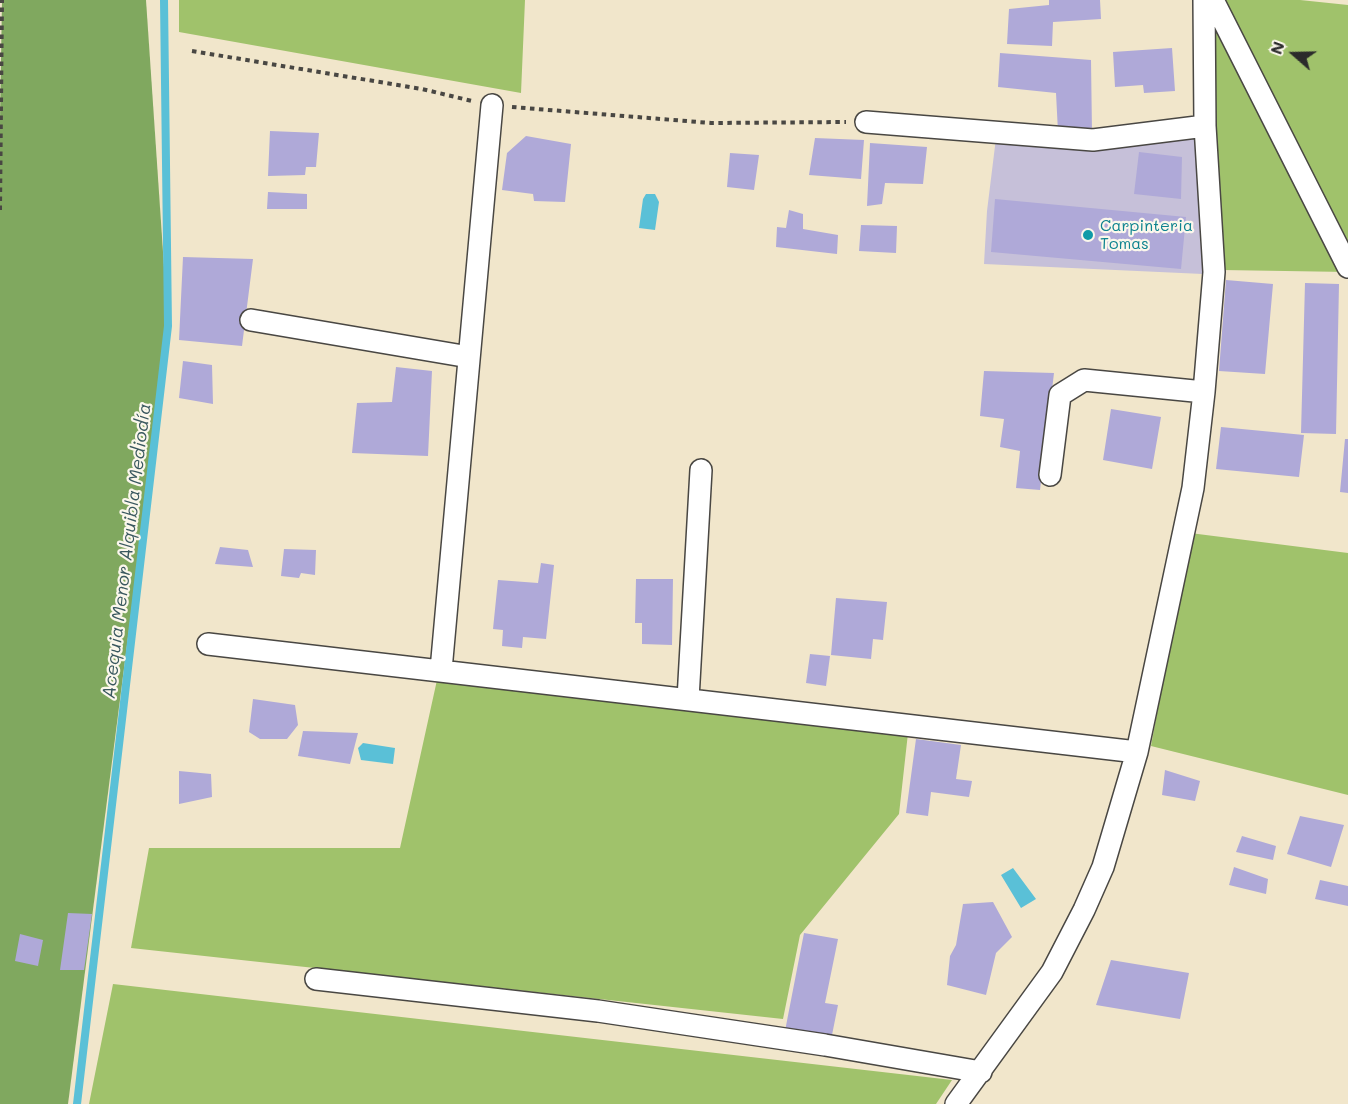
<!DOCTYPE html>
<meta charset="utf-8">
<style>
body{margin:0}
#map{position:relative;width:1348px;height:1104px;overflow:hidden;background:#f1e6cb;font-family:Mali,sans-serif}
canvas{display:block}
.north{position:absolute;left:1264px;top:24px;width:60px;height:60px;-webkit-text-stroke:4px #fbf7ec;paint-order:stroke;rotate:290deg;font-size:16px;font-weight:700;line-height:24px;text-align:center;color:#2b2b2b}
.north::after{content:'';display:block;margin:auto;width:21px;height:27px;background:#2b2b2b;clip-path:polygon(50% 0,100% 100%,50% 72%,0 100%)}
</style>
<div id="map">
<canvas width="1348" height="1104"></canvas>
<div class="north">N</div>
</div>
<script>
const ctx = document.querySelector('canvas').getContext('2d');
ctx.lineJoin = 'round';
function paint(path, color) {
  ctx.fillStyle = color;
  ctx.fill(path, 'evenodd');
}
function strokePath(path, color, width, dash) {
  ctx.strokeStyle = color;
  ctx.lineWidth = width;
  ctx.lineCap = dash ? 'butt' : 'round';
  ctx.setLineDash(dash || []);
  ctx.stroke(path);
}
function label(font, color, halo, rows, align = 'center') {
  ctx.font = font + ' Mali,sans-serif';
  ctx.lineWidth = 4.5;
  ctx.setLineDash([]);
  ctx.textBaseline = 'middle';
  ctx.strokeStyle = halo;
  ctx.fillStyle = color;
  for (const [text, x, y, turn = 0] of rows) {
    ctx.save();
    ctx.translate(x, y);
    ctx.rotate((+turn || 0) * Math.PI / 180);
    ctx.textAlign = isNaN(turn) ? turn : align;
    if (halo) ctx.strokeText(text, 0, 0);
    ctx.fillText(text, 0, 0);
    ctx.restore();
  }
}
paint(new Path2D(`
 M1199 136 1203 274 984 264 987 211 996 138 1139 145Z`), '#c6c0d9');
paint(new Path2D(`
 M179 0H525L521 93 179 32Z
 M1211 0H1300L1348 5V272L1222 270Z
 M1190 533 1348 553V795L1151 746Z
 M437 680 908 733 899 814 800 935 783 1019 131 948 149 848H400Z
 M113 984 952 1080 936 1104H89Z`), '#a0c26b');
paint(new Path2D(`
 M2 0H146L168 326 68 1104H0V121Z`), '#80a85f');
paint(new Path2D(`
 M646 194H655L659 202 655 230 639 228 643 199Z
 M363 743 395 748 393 764 361 760 358 748Z
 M1013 868 1036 899 1021 908 1001 875Z`), '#5ac0d7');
strokePath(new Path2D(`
 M77 1104 168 326 164 0`), '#5ac0d7', 8);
paint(new Path2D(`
 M1049 0H1100L1101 19 1053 22 1052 46 1007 44 1009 9 1049 5Z
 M1172 48 1175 91 1144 93 1143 85 1115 87 1113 52Z
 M1000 53 1091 60 1092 133 1058 132 1056 93 998 87Z
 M270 131 319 133 316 167H306L305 175 268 176Z
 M526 136 571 144 565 202 534 201 533 194 502 190 507 153Z
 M815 138 864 140 861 179 809 175Z
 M870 143 927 147 923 184 885 183 882 204 867 206Z
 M1139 152 1182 157 1181 199 1134 194Z
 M730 153 759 155 754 190 727 187Z
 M268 192 307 194V209H267Z
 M995 199 1186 217 1181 269 991 252Z
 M789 210 803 214V229L838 235 837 254 776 247 777 227 786 228Z
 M861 225 897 226 896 253 859 251Z
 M183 257 253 259 242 346 179 340Z
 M1226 280 1273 284 1265 374 1219 371Z
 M1305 283 1339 284 1336 434 1301 433Z
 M183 361 212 365 213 404 179 398Z
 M396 367 432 371 428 456 352 453 357 403 392 402Z
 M984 371 1054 373 1040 490 1016 488 1020 451 1000 447 1004 419 980 416Z
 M1111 409 1161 417 1152 469 1103 460Z
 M1221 427 1304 435 1299 477 1216 469Z
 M1345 439H1348V493L1340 492Z
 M220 547 248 550 253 567 215 564Z
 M284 549 316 550 315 575 301 573 299 578 281 576Z
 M541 563 554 565 546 639 523 637 522 648 502 646 503 630 493 629 498 580 538 583Z
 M636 579H673L672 645 642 644V623H635Z
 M836 598 887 602 883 640 873 639 871 659 831 655Z
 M810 654 830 656 826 686 806 683Z
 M253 699 295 705 298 725 287 739H260L249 732Z
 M303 731 358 733 350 764 298 756Z
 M916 739 961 745 956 779 972 781 969 797 931 792 928 816 906 813Z
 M1165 770 1200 781 1195 801 1162 795Z
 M179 771 211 774 212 797 179 804Z
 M1300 816 1344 825 1331 867 1287 854Z
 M1242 836 1276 846 1273 860 1236 852Z
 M1234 867 1268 879 1266 894 1229 885Z
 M1320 880 1348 886V906L1315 899Z
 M993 902 1012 937 996 953 986 995 947 985 950 956 956 945 963 904Z
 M68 913 92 914 84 970H60Z
 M804 933 838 939 825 1003 838 1005 831 1040 785 1031Z
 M20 934 43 940 38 966 15 961Z
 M1111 960 1189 973 1180 1019 1096 1005Z`), '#afa9d8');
const minor = new Path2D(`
 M1213 0 1348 267
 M866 122 1093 140 1205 126
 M251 320 469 357
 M1050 475 1060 395 1084 380 1204 392
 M208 644 1137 752
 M441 670 492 105
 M688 699 701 470
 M316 979 598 1011 825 1045 981 1072
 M956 1104 1052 972 1084 910 1103 867 1137 752 1193 488 1204 392 1214 272 1205 126 1204 0`);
strokePath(minor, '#494743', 24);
strokePath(new Path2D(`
 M192 51 422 89 472 101
 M512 107 711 123 846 122
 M0 210 2 0`), '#494743', 4, [4.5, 4.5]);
strokePath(minor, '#fff', 21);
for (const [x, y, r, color] of [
 [1088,235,6,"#0f9aa8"]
]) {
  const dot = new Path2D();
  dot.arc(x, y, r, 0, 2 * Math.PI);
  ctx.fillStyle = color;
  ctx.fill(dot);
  strokePath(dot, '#fbf7ec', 2);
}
label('16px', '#0d838f', '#fbf7ec', [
 ["Carpinteria",1100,226],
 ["Tomas",1100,244]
], 'left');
label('italic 18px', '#39585f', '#fbf7ec', [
 ["Acequia Menor Alquibla Mediodía",127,551,-83]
]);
</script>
